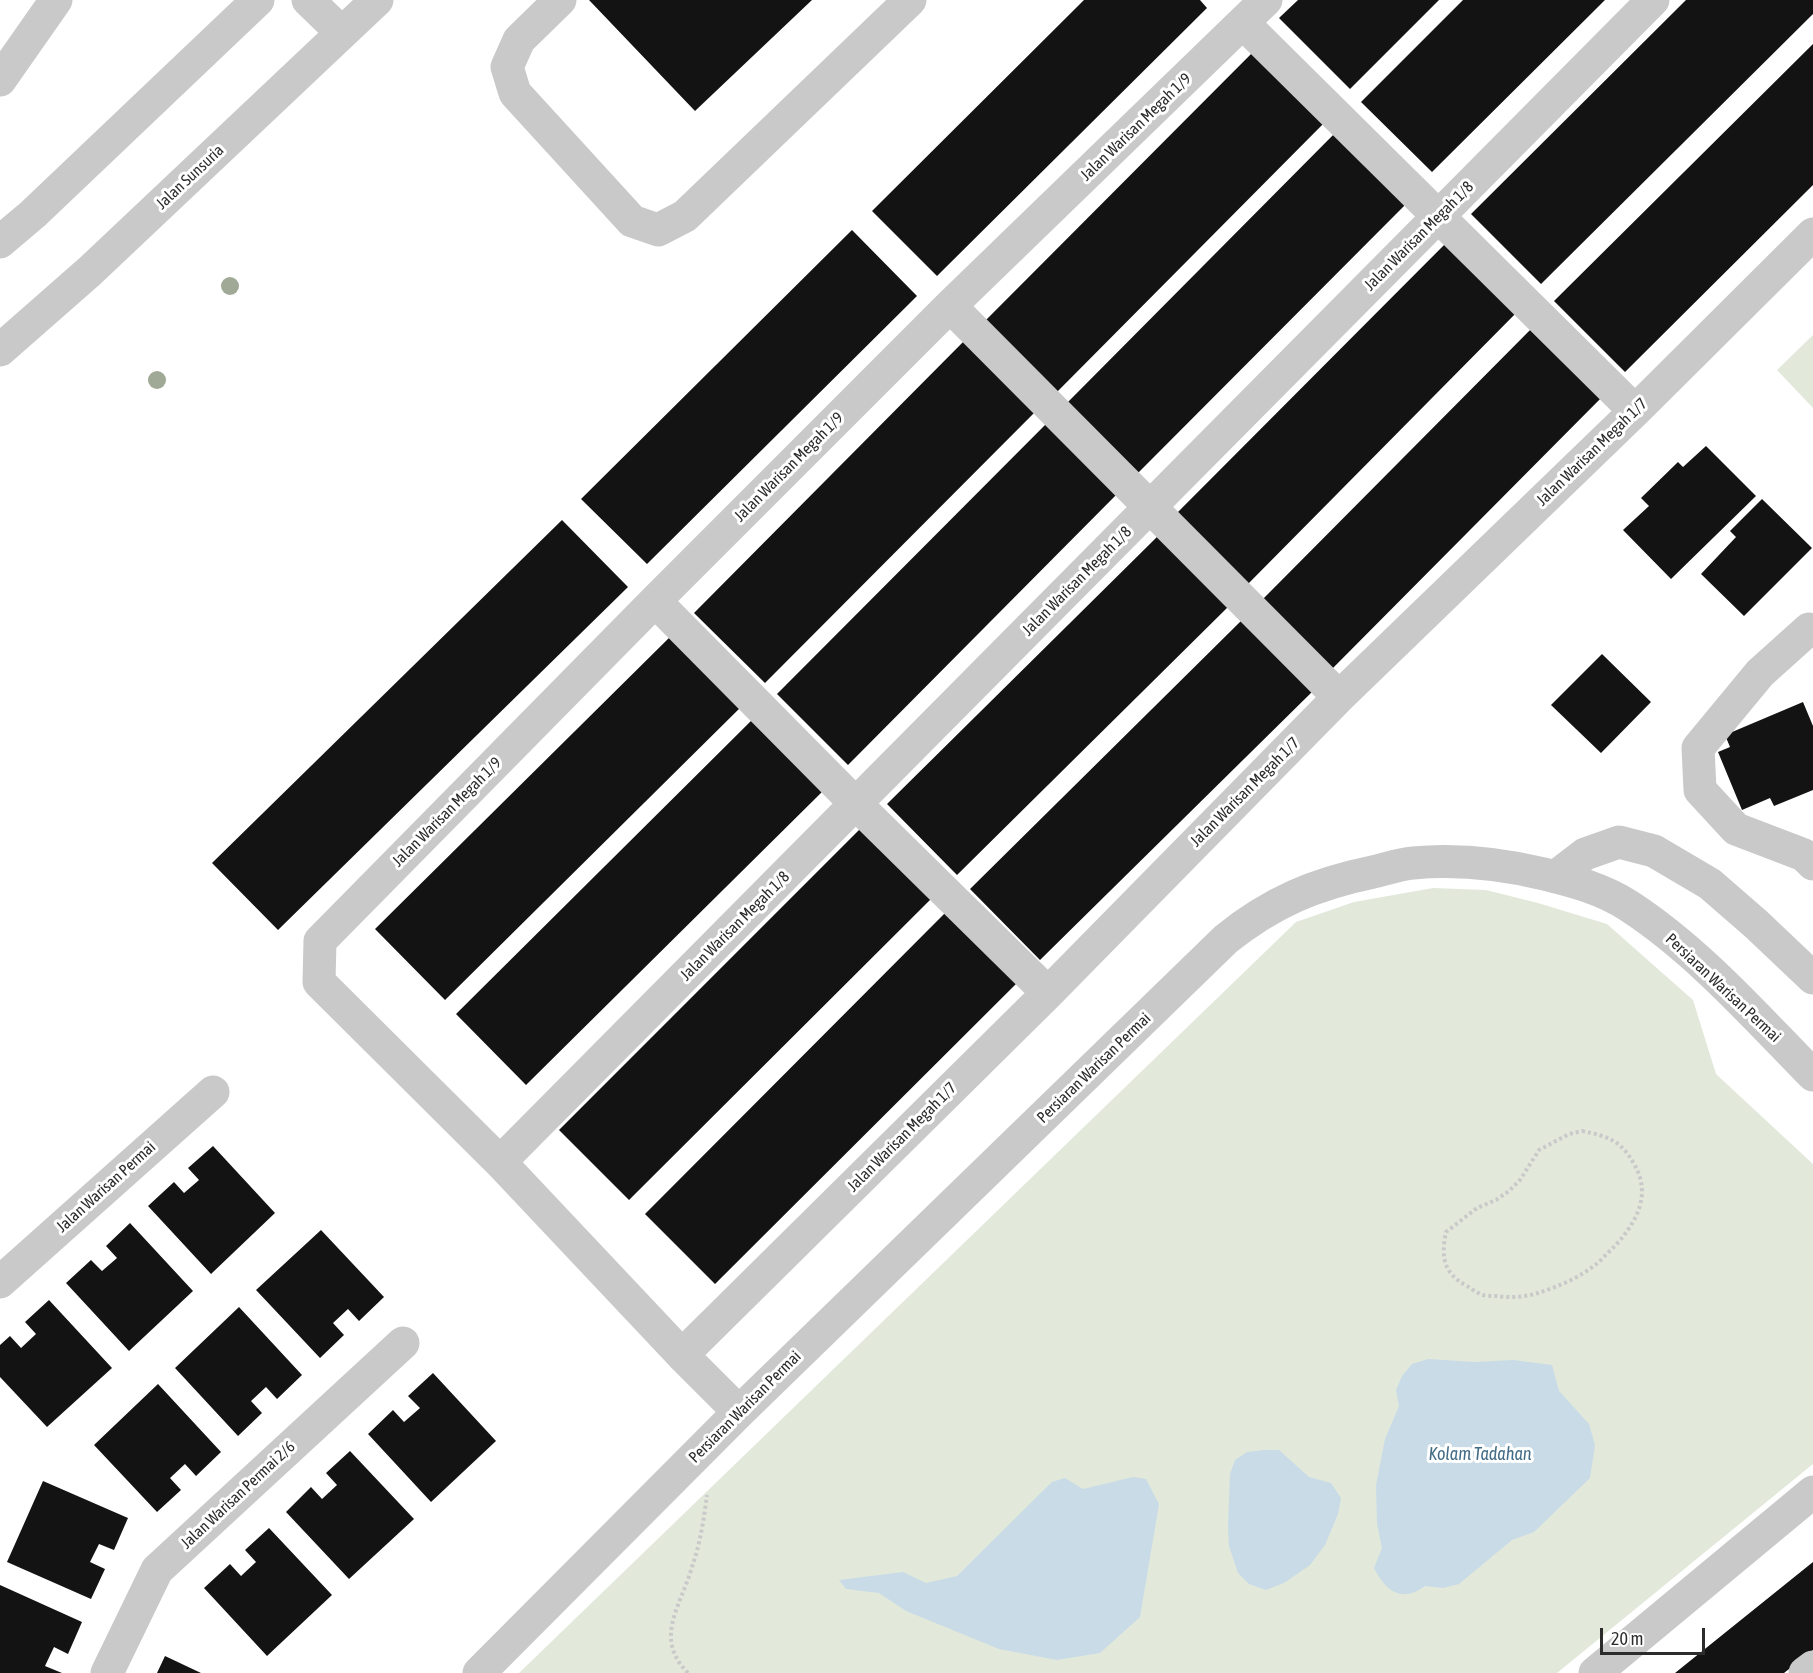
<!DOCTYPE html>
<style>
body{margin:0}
#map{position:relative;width:1813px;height:1673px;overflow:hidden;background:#fff;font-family:"Asap Condensed",sans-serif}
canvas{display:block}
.scale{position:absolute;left:1600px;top:1628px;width:105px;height:27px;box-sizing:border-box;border:3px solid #2c2c2c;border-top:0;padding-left:8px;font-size:18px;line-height:21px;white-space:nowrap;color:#2c2c2c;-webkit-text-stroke:4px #fff;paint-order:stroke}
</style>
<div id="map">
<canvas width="1813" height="1673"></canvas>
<div class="scale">20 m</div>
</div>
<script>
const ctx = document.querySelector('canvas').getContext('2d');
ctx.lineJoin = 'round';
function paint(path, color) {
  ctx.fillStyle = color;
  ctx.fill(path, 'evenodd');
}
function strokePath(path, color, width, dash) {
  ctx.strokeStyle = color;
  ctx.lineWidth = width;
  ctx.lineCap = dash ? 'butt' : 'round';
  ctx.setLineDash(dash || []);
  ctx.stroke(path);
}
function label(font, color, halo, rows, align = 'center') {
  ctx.font = font + ' "Asap Condensed",sans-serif';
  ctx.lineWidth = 6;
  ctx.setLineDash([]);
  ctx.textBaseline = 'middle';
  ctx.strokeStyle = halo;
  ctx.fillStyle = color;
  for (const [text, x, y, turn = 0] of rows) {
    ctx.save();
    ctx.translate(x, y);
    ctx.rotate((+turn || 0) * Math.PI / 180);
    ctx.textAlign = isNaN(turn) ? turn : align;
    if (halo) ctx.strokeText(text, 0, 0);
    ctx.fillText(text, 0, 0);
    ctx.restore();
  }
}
paint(new Path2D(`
 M1813 335V408L1777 370Z
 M1433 888 1486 890 1538 903 1607 924 1693 1000 1716 1074 1813 1164V1464L1557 1673H519L1296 922 1354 902Z`), '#e2e9db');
paint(new Path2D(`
 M1428 1359 1474 1362 1513 1360 1552 1365 1559 1391 1589 1424 1595 1445 1590 1478 1534 1532 1512 1540 1459 1584 1443 1588 1425 1586C1402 1603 1386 1592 1374 1568L1382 1548 1377 1524 1376 1485 1385 1439 1399 1406 1396 1390 1402 1376 1412 1364Z
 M1264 1450H1279L1309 1477 1331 1483 1341 1498 1338 1514 1325 1545 1310 1565 1284 1583 1266 1590 1249 1584 1238 1573 1229 1546 1228 1527 1230 1474 1235 1460 1247 1452Z
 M1133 1477 1146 1479 1159 1504 1140 1617 1100 1653 1057 1660 999 1649 906 1611 879 1593 846 1589 839 1580 903 1572 926 1583 957 1576 1052 1482 1065 1478 1083 1489Z`), '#c8dbe7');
paint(new Path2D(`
 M589 0H812L695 111Z
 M1084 0H1200L1207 8 937 276 872 211Z
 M1298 0H1439L1350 89 1279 18Z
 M1463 0H1605L1432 172 1361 102Z
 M1686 0H1813V14L1541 284 1471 214Z
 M1813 44V185L1625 372 1554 301Z
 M1257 48 1329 118 1056 393 984 322Z
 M1339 129 1410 200 1137 474 1066 404Z
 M852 230 917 296 647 564 581 499Z
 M1451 238 1521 308 1245 587 1174 516Z
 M1538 322 1608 391 1331 670 1261 601Z
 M967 338 1038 409 765 683 694 613Z
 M1050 420 1121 490 848 765 777 694Z
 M1706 446 1756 496 1671 579 1623 530 1649 506 1641 498 1678 462 1683 467Z
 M1762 499 1812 548 1744 616 1701 574 1736 537 1730 531Z
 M562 520 628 587 278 930 212 863Z
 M1160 534 1230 605 957 875 887 804Z
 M1243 619 1314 690 1040 960 970 889Z
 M675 632 745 703 445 1000 375 929Z
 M1602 654 1651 702 1601 753 1551 705Z
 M1803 702 1813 726V790L1774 806 1770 798 1742 810 1718 752 1730 747 1725 735Z
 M755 717 826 788 526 1085 456 1014Z
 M866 823 937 893 629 1200 559 1130Z
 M952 906 1023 977 715 1284 645 1214Z
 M213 1146 275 1213 211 1274 148 1206 174 1182 184 1193 199 1180 188 1168Z
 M130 1223 193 1291 129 1351 66 1283 91 1260 102 1271 117 1258 106 1246Z
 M321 1230 384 1297 359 1321 348 1309 333 1323 344 1335 320 1358 256 1290Z
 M49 1300 112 1368 47 1427 0 1377V1345L10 1336 21 1348 36 1334 25 1322Z
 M239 1307 302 1375 277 1399 266 1387 251 1401 262 1413 238 1436 175 1368Z
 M433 1373 496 1441 431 1502 368 1434 393 1410 404 1422 420 1408 408 1396Z
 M158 1384 221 1452 196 1476 185 1464 170 1478 181 1490 157 1512 94 1445Z
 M350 1451 414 1519 349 1579 286 1512 311 1487 322 1499 337 1485 326 1473Z
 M43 1481 128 1518 114 1550 99 1544 90 1562 105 1569 91 1599 7 1562Z
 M269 1528 332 1595 267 1656 204 1588 230 1564 241 1576 256 1562 245 1550Z
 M1813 1562V1650L1784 1673H1675Z
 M0 1585 82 1622 68 1654 54 1647 45 1666 62 1673H0Z
 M165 1656 201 1673H157Z`), '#131313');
strokePath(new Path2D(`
 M1582 1131C1607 1136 1621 1140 1634 1164 1653 1196 1635 1225 1612 1249 1606 1254 1601 1261 1595 1265 1579 1278 1557 1287 1538 1293 1525 1297 1510 1298 1497 1296 1492 1296 1487 1296 1483 1295 1477 1293 1472 1289 1467 1286 1443 1273 1441 1257 1446 1232L1477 1208 1496 1200 1509 1191 1520 1180 1539 1150 1569 1134Z
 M688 1673C653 1638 681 1606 692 1567 700 1544 704 1519 707 1495`), '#c9c9c9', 4, [3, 3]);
strokePath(new Path2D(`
 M308 0 342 33
 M560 0 519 40 507 67 515 93 632 221 658 230 685 216 910 0
 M1243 23 1635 411
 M0 80 56 0
 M0 242 33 214 258 0
 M950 306 1339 697
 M0 350 90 271 377 0
 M655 601 856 804 1048 993
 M1809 629 1760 673 1698 748 1700 790 1736 829 1804 855 1813 864
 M1555 877 1585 854 1619 842 1654 851 1710 884 1756 924 1813 978
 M500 1162 1653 0
 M0 1282 213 1092
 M682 1355 1048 993 1339 697 1635 411 1813 234
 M739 1412 682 1355 500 1162 319 982 320 941 655 601 950 306 1266 0
 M107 1673 157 1570 403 1343
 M479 1673 739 1412 1226 939C1272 902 1315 884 1373 872 1386 869 1400 864 1413 863 1456 859 1502 864 1544 874 1573 881 1603 889 1629 906 1698 951 1755 1016 1813 1075
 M1595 1673 1813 1492
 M1805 1673 1813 1667`), '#c9c9c9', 33);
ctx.fillStyle = '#9fa995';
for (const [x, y] of [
 [230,286],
 [157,380]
]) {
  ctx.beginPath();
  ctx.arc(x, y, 9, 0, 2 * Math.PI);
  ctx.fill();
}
label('16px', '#2c2c2c', '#fff', [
 ["Jalan Warisan Megah 1/9",1136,127,-44],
 ["Jalan Sunsuria",190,177,-43],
 ["Jalan Warisan Megah 1/8",1419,236,-45],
 ["Jalan Warisan Megah 1/7",1592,452,-44],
 ["Jalan Warisan Megah 1/9",789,467,-45],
 ["Jalan Warisan Megah 1/8",1077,581,-45],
 ["Jalan Warisan Megah 1/7",1245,792,-45],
 ["Jalan Warisan Megah 1/9",447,812,-45],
 ["Jalan Warisan Megah 1/8",735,926,-45],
 ["Persiaran Warisan Permai",1723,988,43],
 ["Persiaran Warisan Permai",1094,1068,-44],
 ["Jalan Warisan Megah 1/7",902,1137,-45],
 ["Jalan Warisan Permai",106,1187,-42],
 ["Persiaran Warisan Permai",745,1407,-45],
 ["Jalan Warisan Permai 2/6",238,1495,-43]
]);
label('italic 18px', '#426c86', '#fff', [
 ["Kolam Tadahan",1480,1454]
]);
</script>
